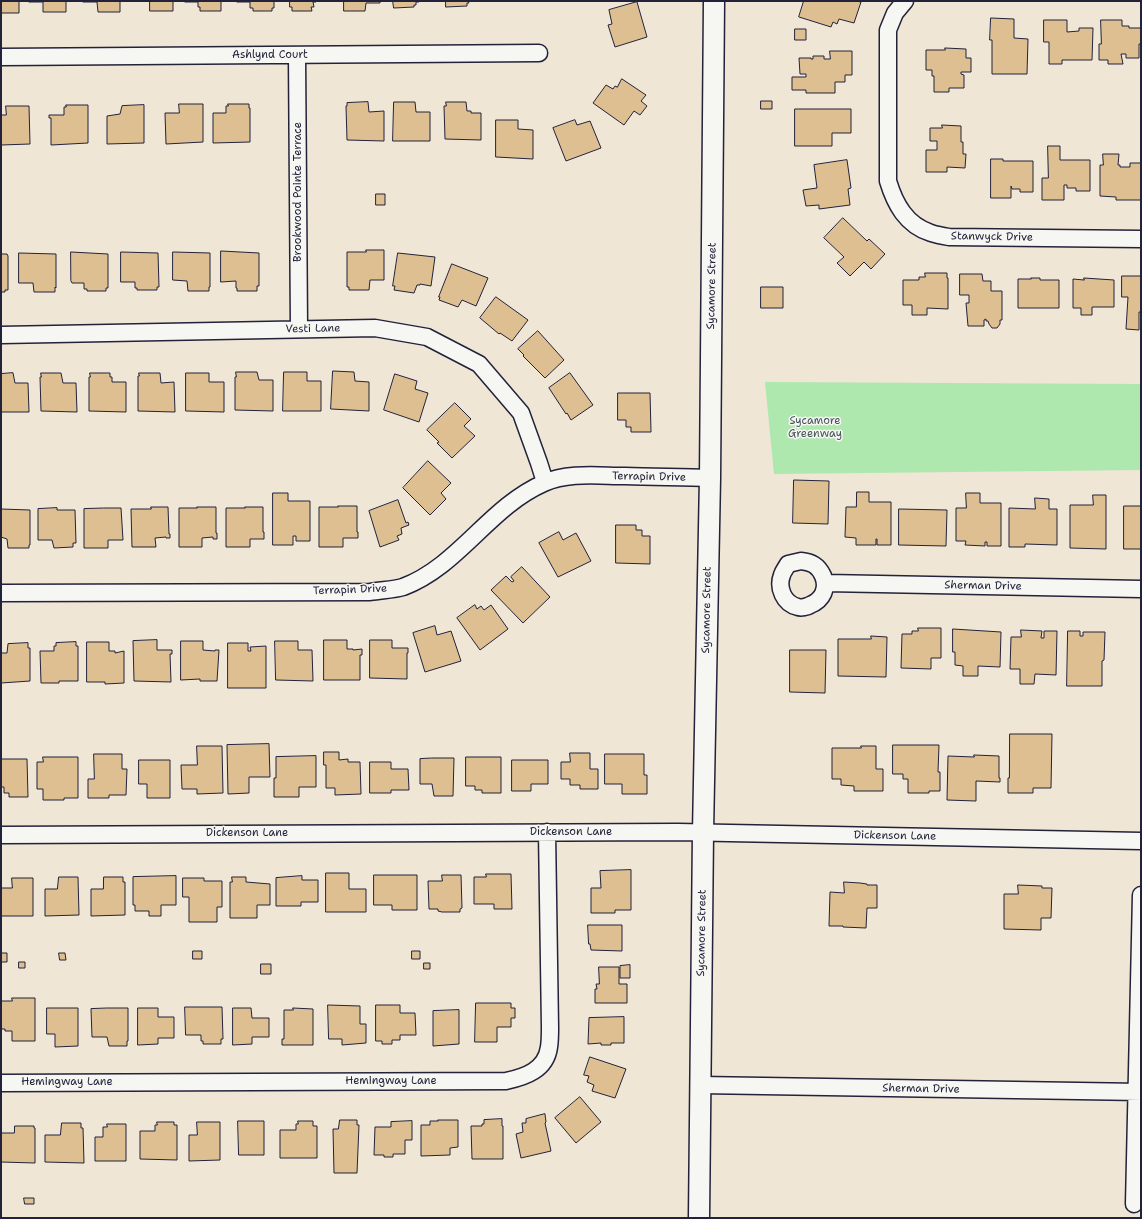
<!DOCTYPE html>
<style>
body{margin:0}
#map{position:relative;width:1142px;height:1219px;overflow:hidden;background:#efe6d5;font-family:"Shantell Sans",sans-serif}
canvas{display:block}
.frame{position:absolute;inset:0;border:2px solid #22223b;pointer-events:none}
</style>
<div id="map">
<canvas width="1142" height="1219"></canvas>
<div class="frame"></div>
</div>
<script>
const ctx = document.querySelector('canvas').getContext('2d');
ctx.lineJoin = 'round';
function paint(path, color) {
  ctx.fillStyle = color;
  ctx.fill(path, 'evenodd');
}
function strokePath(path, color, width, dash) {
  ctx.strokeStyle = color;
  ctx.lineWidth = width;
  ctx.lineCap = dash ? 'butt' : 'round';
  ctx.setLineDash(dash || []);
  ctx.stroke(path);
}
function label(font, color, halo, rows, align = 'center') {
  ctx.font = font + ' "Shantell Sans",sans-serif';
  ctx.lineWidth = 3;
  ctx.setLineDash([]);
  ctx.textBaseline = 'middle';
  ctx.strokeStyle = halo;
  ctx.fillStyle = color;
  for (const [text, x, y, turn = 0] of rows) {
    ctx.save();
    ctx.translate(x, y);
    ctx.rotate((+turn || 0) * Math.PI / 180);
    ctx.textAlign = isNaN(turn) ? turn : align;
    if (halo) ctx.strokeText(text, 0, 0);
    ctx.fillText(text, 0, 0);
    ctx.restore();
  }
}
paint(new Path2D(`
 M765 382 1141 384V470L774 474Z`), '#aee8ae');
const building = new Path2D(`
 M1 1H19V13H1Z
 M29 1H66V12H43V2H29Z
 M83 1H120V12H98L97 2H83Z
 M150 1H173V11H150Z
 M185 1H221V11H200V7H198V2H185Z
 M237 1H274V8H272V11H253V8H250V2H237Z
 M290 1H316V2H313L314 7H311L312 11H292V7H290Z
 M344 1H380V3H366L365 11H344Z
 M393 1H419V2H416V5H414V7L394 8Z
 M446 1H468L469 3H467V6L446 7Z
 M804 1H856L861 2 854 23 839 19 837 24 833 22 831 27 799 17Z
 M637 2 647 37 615 47 608 25 612 24 609 10Z
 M991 18 1014 19V38L1028 39 1027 74H992V40H990Z
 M1044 20H1067V32L1079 31V28H1093L1092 60H1062V64H1049V42H1044Z
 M1101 20H1122V26H1129V28H1141V44H1139V58H1126V54H1121L1123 64H1108V60H1099V44H1101Z
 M795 29H806V40H795Z
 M945 48 966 49V58H971V72H961V74L964 75V88H949V92H934V76H932V70H926V50H945Z
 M830 51H852V75H845V82H835V93H806V90H792V77H806V74H800L799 58H811V59H813V56H824V59H830Z
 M622 79 646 95 641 101 647 106 640 115 634 111 624 125 593 103 606 85 613 89 615 86 617 87Z
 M761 101H772V109H761Z
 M368 102 369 112 384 111V141L347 140 346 106H347V103Z
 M394 102H415L416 112H430V141H393Z
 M446 102H466L467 111H471V113H481V140L445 139 444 106H446Z
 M179 104H203V142L166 144 165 113H179Z
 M228 104H249V108H250V142L213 143V113H226V106H228Z
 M66 105H88V143L51 145V118H49V115H64V107H66Z
 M144 105V143L107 144V116L120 114 122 106Z
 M6 106H29L30 144 1 145V115H6Z
 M795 109H851V133H832V146H795Z
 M496 120H518V129L533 130V159L496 157Z
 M575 120 577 125 590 121 601 148 566 161 553 128Z
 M942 125 961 126V142H963V154H966L965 168 947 167V172H926V150H937V141H930V128H942Z
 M1048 146H1060V160H1090V191H1076V188H1067V185H1064V200H1042V178H1048Z
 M1103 154H1119L1118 165H1120V167H1130V163H1141V200H1116V197L1100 196V165H1103Z
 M991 159H1003V161H1033V192H1020V189H1012L1011 186V198H991Z
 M847 160 851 188 848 189 850 205 819 209V205L806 206 803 190 817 188 814 165Z
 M376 194H385V205H376Z
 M843 218 867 241 869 239 885 254 871 269 864 262 850 276 837 263 844 257 824 238Z
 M366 250H384V280H370L369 290H349V287H347V252H366Z
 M221 251 259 253V286H257V291H237V288H236V281L221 282Z
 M71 252 108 254V288H106V291H87V289H84V283H72L71 281Z
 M121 252 158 253 159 287H157V290H137V288H135V282H121Z
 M173 252 210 253V287H209V291H188L187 281 173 280Z
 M19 253 56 254V288L55 287V292H34L33 283H19Z
 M398 253 435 257 431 286 420 284V285H417L414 293 394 290 395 286H393Z
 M1 254H7L8 256V290H5V292H1Z
 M452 264 488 278 476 306 462 300 458 307 439 300 440 297H439Z
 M925 273H947V278H948V309L927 308V315H912V305H903V280H919V277H925Z
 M960 274H982L983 281H991V291H1002V320H1000V324L997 328H992L989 324 988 321H986V319L984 320V326H968L966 303H969V295H960Z
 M1122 276H1141V312H1139V330L1126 329 1128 297H1122Z
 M1031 278H1040V280H1059V308H1018V279H1031Z
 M1084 278 1114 280V307H1092V315H1081V308H1073V279L1084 280Z
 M761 287H783V308H761Z
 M496 297 528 320 512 341 500 333 499 334 480 318Z
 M538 331 564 360 545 378 523 356 524 355 518 349Z
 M333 371 354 372 355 381 369 382V411L331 409Z
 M236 372H257L259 380H273V411L235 410V377H236Z
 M284 372H307V381H321V411H283Z
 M13 373 15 383H28L29 412H1V374Z
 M41 373H61L63 383H76L77 412 41 411 40 377H41Z
 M90 373H110V377H112V382H126V412L89 411V377H90Z
 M139 373H160L161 383 174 382 175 412 138 411V376H139Z
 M186 373H209V382H224V412L186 411Z
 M570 373 593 405 571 420 567 413 566 414 549 388Z
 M395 374 417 381 415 389 428 393 419 422 384 410Z
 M618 393H650L651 432H631V427H626V420H618Z
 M455 403 471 419 464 426 475 436 452 458 437 443 439 442 427 430Z
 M428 461 451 483 441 493 446 499 430 515 403 488Z
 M794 480 829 481 828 524 793 523Z
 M857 492H869V502H891V545H877V539H876V545H856V538L845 537 846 507H856Z
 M273 493H288V501H310V541H296V536H293V545H273Z
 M966 493H980V503H1001V546H987V542H985V546L965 545 966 541H956V508H966Z
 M1093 495H1106V549L1070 548V505H1093Z
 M1035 498 1049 499V509H1057V545L1025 544V547H1009V508L1035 509Z
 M398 500 406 523 408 522 409 525 401 528 402 534 397 536 399 540 380 547 369 511Z
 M338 506H357V532H358V538H343V547H319V507H338Z
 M1124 506H1141V549H1124Z
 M151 507H168L169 534H170V538H166V537L155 538 156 547H132L131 509H151Z
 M197 507H216V533H217V539H213V537L202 538V547H179V508H197Z
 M245 507H263V532H264V539H250V547H226V508H245Z
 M57 508V510H75L76 543H73V547L54 548 52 540H38V509Z
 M104 508H121L123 540H108V548H84V509Z
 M1 509 30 510V545H29V548H8L7 539 1 537Z
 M899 509 947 510 946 546 899 545Z
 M616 525H636V530H642V536H650V564L616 563Z
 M559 532 563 540 576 533 591 561 558 577 539 543Z
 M522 567 550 597 523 623 491 590 506 576 512 582 514 581 511 577Z
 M475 605 477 609 481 606 484 610 491 605 508 629 480 650 457 618Z
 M435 626 437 635 451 631 461 661 425 672 413 633Z
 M918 628H941V658H931V669L901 668 902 634H912V631H918Z
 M953 629 1001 632 1000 667 978 666V676H963V666L955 665V652H953Z
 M1021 630 1042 631 1041 638H1044V631H1057L1056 675 1035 674 1034 684H1020V669H1010L1011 637H1021Z
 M1068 631H1080V636H1083V632H1105L1104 660 1102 661V686H1067Z
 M871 636 887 637 886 677 838 676V639H871Z
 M157 640V650H172V654H170L171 682 134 681 133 641Z
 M324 640H347V649H353V650L362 649V655H360V680H324Z
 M370 640H392V648H408V653H407V679L370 678Z
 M181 641H203V650L215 651V650H219L217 681H200V679L181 680Z
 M275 641H298V650H312L313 681 276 680Z
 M76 642V646H78V681H59V683H41L40 651H54V646H56V643Z
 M87 642H109V651H115V653L124 651V683L105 684V682H87Z
 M28 643V648H30V681L1 683V653H7L8 644Z
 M228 643H248V651H251L250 647 266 646V688H228Z
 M790 650H826L825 693 790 692Z
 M1010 734H1052L1051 788H1033V793H1008V778H1009Z
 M269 744 270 777H249V793L228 794 227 745Z
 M893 745H939L938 772H940V791H929V793H908V779H903V774H893Z
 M197 746H222L223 793 197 794V789H182L181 765H197Z
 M861 746H876V769H883V791H854V786L841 785V779H832V748H861Z
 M324 752H339V760L348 759V762H360L361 794 335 795V788H326V765H324Z
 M570 753H590V769H598V789H580V785H570V779H561V762H570Z
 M94 754H122V769H127L126 795H109V798H88V779H94Z
 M605 754H644V775H647V794H622V784H605Z
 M974 755 999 756V778H1000V782L976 781V801L947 800 948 756 974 757Z
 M316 756V787H299V797H274V778H276V757Z
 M43 757H78V798H64V800H43V789H37V762H43Z
 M466 757H501V793H482V790H475V786H466Z
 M432 758H454L453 796H434L432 784H420V759Z
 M1 759H27L28 797H9V793H4V787H1Z
 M139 760H170V798H147V784H139Z
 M512 760H548V784H531V791H512Z
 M370 762H391V769H408L409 790H391V793H370Z
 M631 870V910H615V913H591V888H601L600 871Z
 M326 873H349V889H366V912H326Z
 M486 874H511L512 909H494V904H474V877H486Z
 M374 875H417V910H392V905H374Z
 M442 875H461L462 908 460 909V912H442L438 911V909H429L428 881H442Z
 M176 876V905H161V916H149V911H135V905H133V877Z
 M302 876V880H318V902H301V906H276V878Z
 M59 877H78L79 915 45 916V889H57Z
 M104 877H123V882H125V915L91 916V889H103Z
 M232 877H246V882L270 884V905H257V918H230V882H232Z
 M12 878H33V916H1V888H12Z
 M183 878H204V881H222V907H217V922H189V897H183Z
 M844 882 860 883 867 884V885H877V908H867L866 928 843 927V926H829L830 892 844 893Z
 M1018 885 1042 886V888H1052L1051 918H1041V930L1004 929V894H1018Z
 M588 925H622V951L591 950 590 944H589Z
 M193 951H202V959H193Z
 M412 951H420V959H412Z
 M1 953H7V962H1Z
 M59 953H65L66 960H60Z
 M19 962H25V968H19Z
 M424 963H430V969H424Z
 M261 964H271V974H261Z
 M630 965V978H620V966Z
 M599 967H619V984H627V1003H595V989H597L596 984H599Z
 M12 998H35V1041H12V1031H5V1029H1V1001H12Z
 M476 1003H511V1008H515V1018H511V1027H497V1042H475Z
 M328 1005 360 1006V1024H366V1043L342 1045V1039H329Z
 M376 1005H400V1013H415L416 1035H400V1040H392V1044H382V1041H376Z
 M185 1007H222L223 1039H221V1044H203V1041H201V1035H186Z
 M47 1008H78V1046L55 1047V1034H47Z
 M107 1008H128V1041H127V1046H109L107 1037H92L91 1009Z
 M138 1008H158V1017H174V1038H158V1044L138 1045Z
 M233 1008H251L252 1018H269V1037H252V1044L233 1045Z
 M293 1008 313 1009V1045H282V1039H284V1010H293Z
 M459 1010V1044L433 1046V1011Z
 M624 1017V1043H611V1045H601V1043L588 1044 589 1018Z
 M590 1057 626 1069 615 1098 592 1091 594 1085 587 1082 589 1076 584 1075Z
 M580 1097 601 1122 576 1143 555 1118Z
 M545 1114 546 1122 545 1123 551 1151 521 1158 516 1134 523 1132 522 1123H526V1119Z
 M502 1119V1126H503V1159H472L471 1126H482V1124H484V1120Z
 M340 1120H357V1125H359L357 1173H334L333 1129H338Z
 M438 1120H458V1147L450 1148V1155L421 1156V1125H430V1121H438Z
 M238 1121H264V1155H239Z
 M298 1121H313V1126H317V1158H280V1130H296V1124H298Z
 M412 1121V1140H405V1154H393V1157H384V1155H374L375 1127H391V1122Z
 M157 1122H174V1125H177V1160L140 1159V1131H155V1125H157Z
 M197 1122H220V1160L189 1161V1135H197Z
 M62 1123H81V1128H83L84 1163 45 1162V1135H60Z
 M107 1124H126V1161H95V1137H103V1127H107Z
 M15 1126H34V1128H35V1163L1 1162V1133H14Z
 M24 1198H34V1204H25Z`);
paint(building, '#debf91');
strokePath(building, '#22223b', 1);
const minor = new Path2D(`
 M905 1 895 13 888 30V181C895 204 906 225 931 233 937 235 943 236 949 237L1141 239
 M297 55 299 329
 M1 57 539 53
 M1 335 375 328 427 337 479 364 521 413 539 463 545 482
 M801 561C811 562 818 565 823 576 828 588 823 600 810 605 807 607 801 608 798 607 784 604 777 588 782 575 783 571 786 568 788 564Z
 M826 583 1141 589
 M1 593 370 592C380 590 393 590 403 587 459 566 489 507 544 483 568 472 599 476 625 476 653 477 681 477 710 478
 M1 835 678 832 1141 841
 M1 1083 506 1081C525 1077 546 1070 549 1047 550 1041 550 1034 550 1028L547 832
 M700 1085 1141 1092
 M1134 1204 1141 895`);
const tertiary = new Path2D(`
 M699 1218 703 832 710 478 714 1`);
strokePath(minor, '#22223b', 19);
strokePath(tertiary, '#22223b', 23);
strokePath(minor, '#f6f6f2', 16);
strokePath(tertiary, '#f6f6f2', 20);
label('11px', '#22223b', '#f6f6f2', [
 ["Ashlynd Court",270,55],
 ["Brookwood Pointe Terrace",298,192,-90],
 ["Stanwyck Drive",992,237,1],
 ["Sycamore Street",712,286,-89],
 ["Vesti Lane",313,329,-1],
 ["Terrapin Drive",649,477,1],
 ["Sherman Drive",983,586,1],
 ["Terrapin Drive",350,590,-2],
 ["Sycamore Street",707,610,-89],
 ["Dickenson Lane",571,832],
 ["Dickenson Lane",247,833],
 ["Dickenson Lane",895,836,1],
 ["Sycamore Street",702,933,-89],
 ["Hemingway Lane",391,1081],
 ["Hemingway Lane",67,1082],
 ["Sherman Drive",921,1089,1]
]);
label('11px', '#455458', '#f6f6f2', [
 ["Sycamore",815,421],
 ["Greenway",815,434]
]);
</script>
